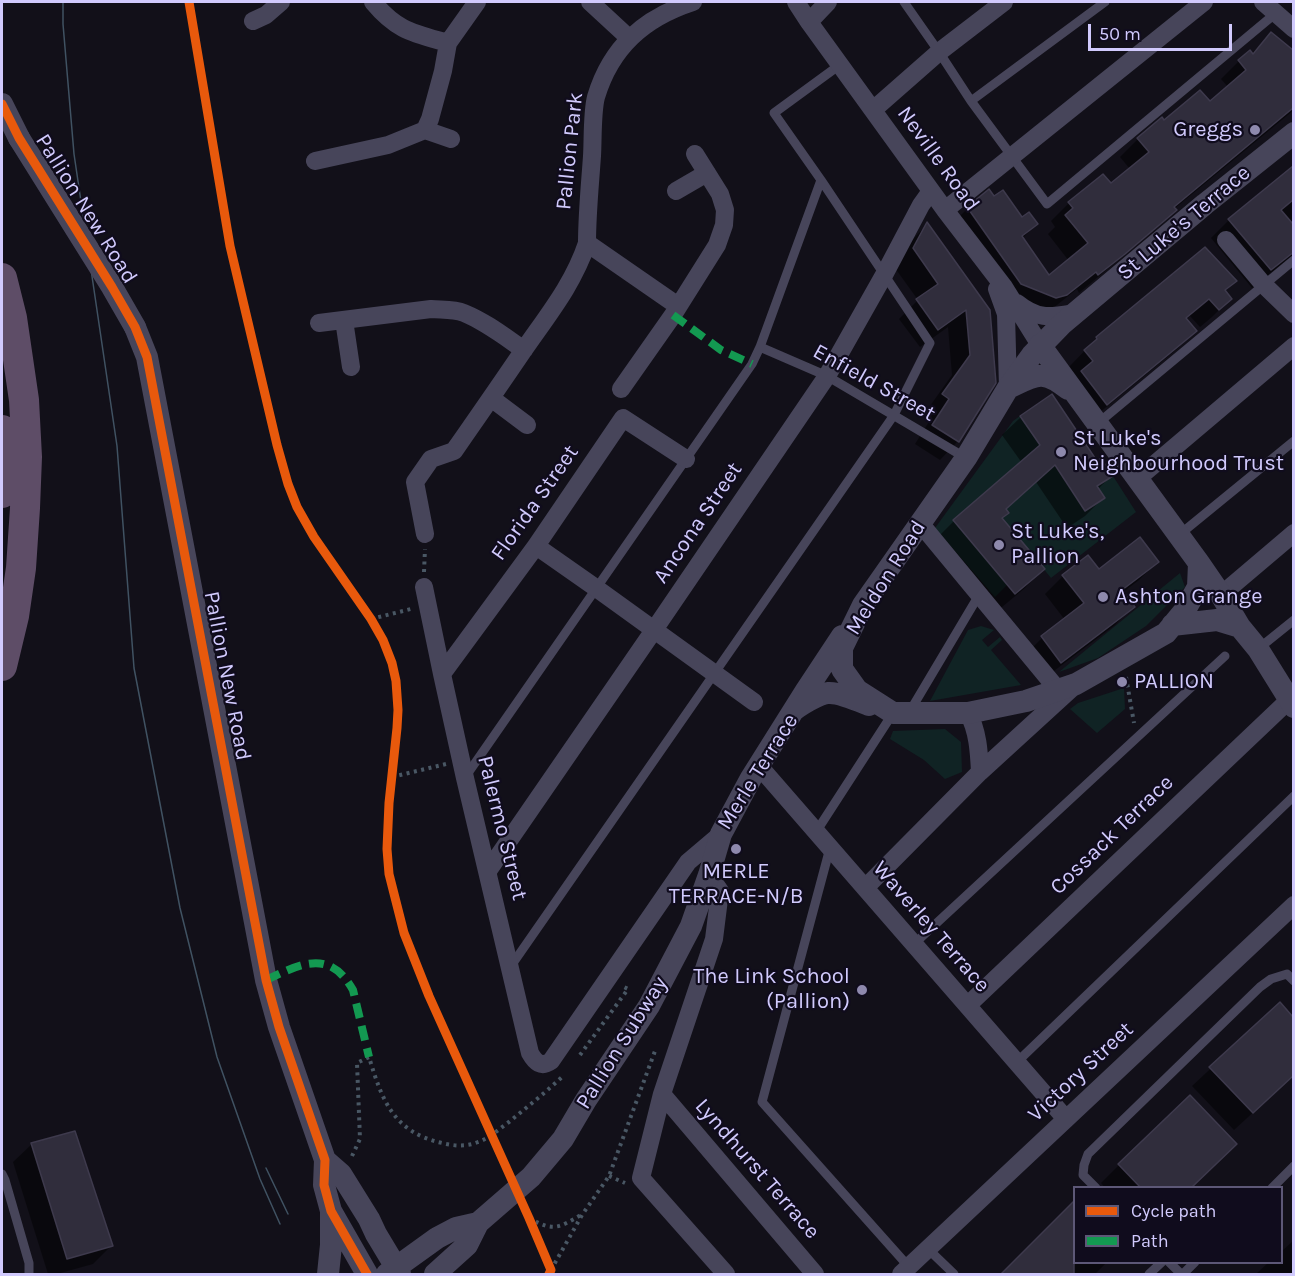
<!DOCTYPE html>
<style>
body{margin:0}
#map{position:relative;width:1295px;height:1276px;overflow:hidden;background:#121019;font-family:Karla,sans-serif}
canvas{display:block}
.frame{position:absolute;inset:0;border:3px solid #d1cafd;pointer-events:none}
.legend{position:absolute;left:1073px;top:1186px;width:210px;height:78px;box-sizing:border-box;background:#100c1d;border:2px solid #5d5877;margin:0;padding:8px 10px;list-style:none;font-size:18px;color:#d1cafd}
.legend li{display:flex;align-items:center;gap:12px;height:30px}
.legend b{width:30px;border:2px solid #5d5877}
.scale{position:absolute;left:1088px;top:24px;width:144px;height:27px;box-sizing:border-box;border:3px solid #d1cafd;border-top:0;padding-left:8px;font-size:18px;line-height:21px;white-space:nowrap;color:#d1cafd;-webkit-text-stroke:4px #100c1d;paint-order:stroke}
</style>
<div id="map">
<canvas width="1295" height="1276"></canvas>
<div class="frame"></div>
<ul class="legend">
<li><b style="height:8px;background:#e8590c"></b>Cycle path</li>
<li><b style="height:8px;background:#139951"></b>Path</li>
</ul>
<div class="scale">50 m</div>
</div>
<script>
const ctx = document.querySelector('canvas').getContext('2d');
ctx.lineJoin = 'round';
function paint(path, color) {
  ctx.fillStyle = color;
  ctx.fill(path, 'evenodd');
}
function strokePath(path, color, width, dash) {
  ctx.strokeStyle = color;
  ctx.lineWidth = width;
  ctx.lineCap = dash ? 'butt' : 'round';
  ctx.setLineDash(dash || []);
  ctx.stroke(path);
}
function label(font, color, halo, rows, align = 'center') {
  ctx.font = font + ' Karla,sans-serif';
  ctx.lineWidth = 4.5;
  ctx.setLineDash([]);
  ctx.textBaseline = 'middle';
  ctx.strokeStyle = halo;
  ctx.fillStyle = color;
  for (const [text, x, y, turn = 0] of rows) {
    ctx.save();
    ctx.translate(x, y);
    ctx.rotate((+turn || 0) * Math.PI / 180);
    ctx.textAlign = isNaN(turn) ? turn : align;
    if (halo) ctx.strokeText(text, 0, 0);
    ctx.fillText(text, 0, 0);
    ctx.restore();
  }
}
paint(new Path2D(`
 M1020 416 1040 445 953 520 1007 585 995 597 935 528 1013 421Z
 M1052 462 1085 511 1105 498 1097 486 1113 476 1136 512 1051 578 1002 518 1009 513 1003 505 1021 496 1038 480 1036 476Z
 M1180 573 1185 587 1146 626 1098 658 1059 672Z
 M981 626 994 630 982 640 988 647 1000 637 1002 640 991 650 1021 685 930 701 968 630Z
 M1124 688 1125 709 1097 733 1070 709 1078 703Z
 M945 729 961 742 962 772 945 779 924 760 890 739 893 731Z`), '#102324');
paint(new Path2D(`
 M1271 34 1294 52V110L1174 209 1175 210 1156 228 1079 293 1077 289 1047 313 1037 316 950 226 968 208 994 198 1021 219 1036 224 1022 239 1049 277 1069 261 1048 234 1055 227 1051 221 1069 203 1102 176 1110 185 1130 169 1120 157 1138 139 1164 122 1209 103 1228 87 1221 79 1239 61 1251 54Z
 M1294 167V254L1252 288 1211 238 1229 220Z
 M927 225 988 311 994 382 958 441 940 460 915 444 932 417 925 413 952 375 948 327 920 347 899 319 918 300 895 268 909 243Z
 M1235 281 1224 291 1230 299 1212 317 1200 327 1190 316 1185 320 1195 331 1177 349 1088 422 1067 369 1097 338Z
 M1052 396 1096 464 1111 476 1098 489 1103 498 1085 516 1067 528 1036 482 1005 510 1001 519 1043 569 1025 588 996 612 936 539 954 521 1022 463 1002 435 1021 417Z
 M1157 562 1139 580 1122 593 1133 606 1115 625 1042 680 1024 656 1042 638 1065 620 1045 594 1063 576Z
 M1280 1004 1294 1019V1075L1234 1130 1192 1086Z
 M32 1144 111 1246 93 1264 57 1274H48L13 1162Z
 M1119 1165 1190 1188H1105L1101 1183Z
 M1073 1205 1074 1207V1262H1107L1095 1274H1002Z
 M1294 1240V1274H1256L1269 1262H1282V1251Z`), '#0007');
const building = new Path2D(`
 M1271 32 1293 50V108L1174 207 1177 210 1125 254 1098 275 1096 272 1067 295 1056 298 1021 284 967 207 989 189 994 196 1003 190 1022 217 1029 212 1038 224 1022 236 1049 275 1088 243 1065 215 1073 208 1068 202 1103 174 1111 183 1149 152 1137 138 1162 117 1164 120 1200 90 1210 101 1246 70 1238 60 1250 50 1253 54Z
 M1293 166V200L1281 210 1293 224V253L1290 255 1271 270 1228 219Z
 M927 222 990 310 996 383 959 442 932 425 949 399 942 394 970 355 966 310 938 330 916 299 938 284 913 248Z
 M1205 247 1237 281 1225 290 1232 299 1219 310 1209 299 1186 318 1197 331 1107 405 1081 371 1093 361 1084 350 1097 339 1096 337Z
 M1052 394 1097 461 1101 458 1113 476 1097 486 1105 498 1085 511 1055 465 1006 509 1009 513 1002 518 1045 569 1015 594 953 520 1040 445 1020 416Z
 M1140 537 1159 562 1122 590 1135 607 1061 663 1041 636 1084 603 1062 575 1088 555 1099 569Z
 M1280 1002 1293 1017V1076L1253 1113 1209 1067Z
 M1190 1095 1237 1144 1191 1188H1141L1118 1164Z
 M75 1131 113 1246 67 1259 31 1143Z
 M1074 1201V1275H1000Z`);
paint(building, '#302d3c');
strokePath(building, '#3e3a4d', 1.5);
strokePath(new Path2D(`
 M424 572 425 549
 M371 619 411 609
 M1126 677 1134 723
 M392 777 446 764
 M580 1055 628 989 624 987
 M352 1156 360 1139 357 1063 369 1057C382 1100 393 1132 442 1143 454 1146 466 1147 478 1142 490 1138 499 1129 509 1122 527 1107 545 1093 562 1077
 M609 1176 625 1183
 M529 1218C554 1232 558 1228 581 1215
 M551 1270 582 1215 609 1176 655 1051H656`), '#495764', 4, [3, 4.5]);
strokePath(new Path2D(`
 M904 2 939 52 971 101 1047 204 1276 13
 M971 101 1105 2
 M760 347 827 376 966 458
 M1097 424 1294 260
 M1179 535 1294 441
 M1258 649 1294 620
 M910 711 979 595
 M466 776 752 364 760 347 821 180
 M816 832 893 713
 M830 848 762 1102 909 1267
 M914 944 1225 656
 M511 966 894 415 930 343 821 180 774 113 841 64
 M1017 1062 1294 796
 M2 1174 5 1180 29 1263V1274
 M1096 1188 1083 1175 1084 1165 1088 1154 1260 987 1271 979 1287 974 1294 981
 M1272 1188 1294 1166
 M928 1249 954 1274
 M1169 1262 1181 1274
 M1149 1274 1162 1262
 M1183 1274 1195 1262`), '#47455a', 9);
strokePath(new Path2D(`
 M373 2C397 31 413 33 448 43
 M590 2 629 38
 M796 2 809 22 945 210 1004 287 1040 345
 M1263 2 1294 29
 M253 21 266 15 281 2
 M809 22 828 2
 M873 110 939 52 1004 2
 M425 130 451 139
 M315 161 388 145 425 130 430 119 443 71 448 43 477 2
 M676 191 707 173
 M945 210 1204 2
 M1226 240 1263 284 1294 314
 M587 243 678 306
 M997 289 1006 314 1008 388
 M1017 303C1038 320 1050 317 1075 313
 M344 320 351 367
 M319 323 431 309C442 310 454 309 464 313 486 322 505 337 524 350
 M621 389 673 315 717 245 724 225 725 210 720 194 695 154
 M491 398 527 425
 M1137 479 1294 346
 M920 523 1058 690
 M425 534 415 482 431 459 454 451C477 418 500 385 523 351 547 316 573 285 587 243 587 214 590 185 592 156 593 140 592 112 596 97 611 47 644 18 693 2
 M536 546 596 588 754 702
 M424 587 442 674 465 778 530 1053C535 1062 541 1068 551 1061L688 862 721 834
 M1221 595 1294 533
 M442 674 536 546 623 418 686 459
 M968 713C978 731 979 752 980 772
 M759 766 1066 1119
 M488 871 654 630 827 376 884 275 921 205 931 191
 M709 875 720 891 714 939 662 1094 641 1178 726 1274
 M865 888 980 772 1073 687
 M968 1005 1289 700
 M662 1094 815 1274
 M901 1274 1294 905`), '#47455a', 18);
strokePath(new Path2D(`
 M2 104 19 138
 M135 327 147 357 266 980 279 1027 325 1160 324 1185 331 1211 367 1274
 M1040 345 1199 563 1221 595 1240 627 1258 649 1294 707
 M1008 388C1036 375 1042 368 1068 389
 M1199 563 1198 587 1185 610 1166 633 1076 684 1026 701 968 713H893L857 690 842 669V648L863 605 966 458 1008 388 1032 355 1062 324 1205 204 1294 133
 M1172 625 1217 620 1240 627
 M794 710C804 703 816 695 828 693 839 692 859 701 869 705
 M325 1160 341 1174 369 1219 376 1234 400 1274
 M328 1274 331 1245V1213
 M387 1274 437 1238 456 1228 478 1223
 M435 1274 467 1245 478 1223 531 1177 563 1139 586 1100 649 1006 691 926 709 875 721 834 751 778 805 692 842 636`), '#47455a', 22);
strokePath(new Path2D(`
 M2 278 12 318 24 400 27 457 25 508 21 568 14 616 2 666
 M2 430 3 468 2 493`), '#5e4d67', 30);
strokePath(new Path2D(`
 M63 2V24L74 154 117 446 134 668 180 908 217 1057 260 1179 280 1224
 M266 1168 288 1214`), '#405262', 1.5);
strokePath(new Path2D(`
 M19 138 112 287 135 327`), '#47455a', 22);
strokePath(new Path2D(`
 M673 315 721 350 752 364
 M266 980C301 964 329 948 353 990L369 1057`), '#139951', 8, [15, 8]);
strokePath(new Path2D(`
 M189 2 230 246 277 445 288 484 297 507 314 537 371 619 383 640 392 663 396 681 398 710 397 728 389 803 387 849 389 874 404 933 429 996 529 1218 551 1270 549 1274
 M2 104 19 138 112 287 135 327 147 357 266 980 279 1027 325 1160 324 1185 331 1211 367 1274`), '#e8590c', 9);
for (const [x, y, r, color] of [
 [1255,130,6,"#8e89ad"],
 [1061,452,6,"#8e89ad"],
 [999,545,6,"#8e89ad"],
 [1103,597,6,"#8e89ad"],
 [1122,682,6,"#8e89ad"],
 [736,849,6,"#8e89ad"],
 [862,990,6,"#8e89ad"]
]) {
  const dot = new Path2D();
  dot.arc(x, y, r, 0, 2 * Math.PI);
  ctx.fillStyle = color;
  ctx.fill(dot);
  strokePath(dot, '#100c1d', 2);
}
label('22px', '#d1cafd', '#100c1d', [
 ["Greggs",1243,130,"right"],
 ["St Luke's",1073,439],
 ["Neighbourhood Trust",1073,464],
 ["St Luke's,",1011,532],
 ["Pallion",1011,557],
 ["Ashton Grange",1115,597],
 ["PALLION",1134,682],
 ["MERLE",736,872,"center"],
 ["TERRACE-N/B",736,897,"center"],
 ["The Link School",850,977,"right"],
 ["(Pallion)",850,1002,"right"]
], 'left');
label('22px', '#d1cafd', '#100c1d', [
 ["Pallion Park",570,151,-84],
 ["Neville Road",938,159,54],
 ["Pallion New Road",86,209,58],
 ["St Luke's Terrace",1184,223,-40],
 ["Enfield Street",874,383,29],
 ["Florida Street",535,503,-55],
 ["Ancona Street",698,523,-56],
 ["Meldon Road",886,578,-58],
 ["Pallion New Road",227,676,79],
 ["Merle Terrace",758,772,-58],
 ["Palermo Street",502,828,76],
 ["Cossack Terrace",1112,835,-44],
 ["Waverley Terrace",931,927,49],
 ["Pallion Subway",622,1043,-58],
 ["Victory Street",1081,1072,-43],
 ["Lyndhurst Terrace",757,1169,49]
]);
</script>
